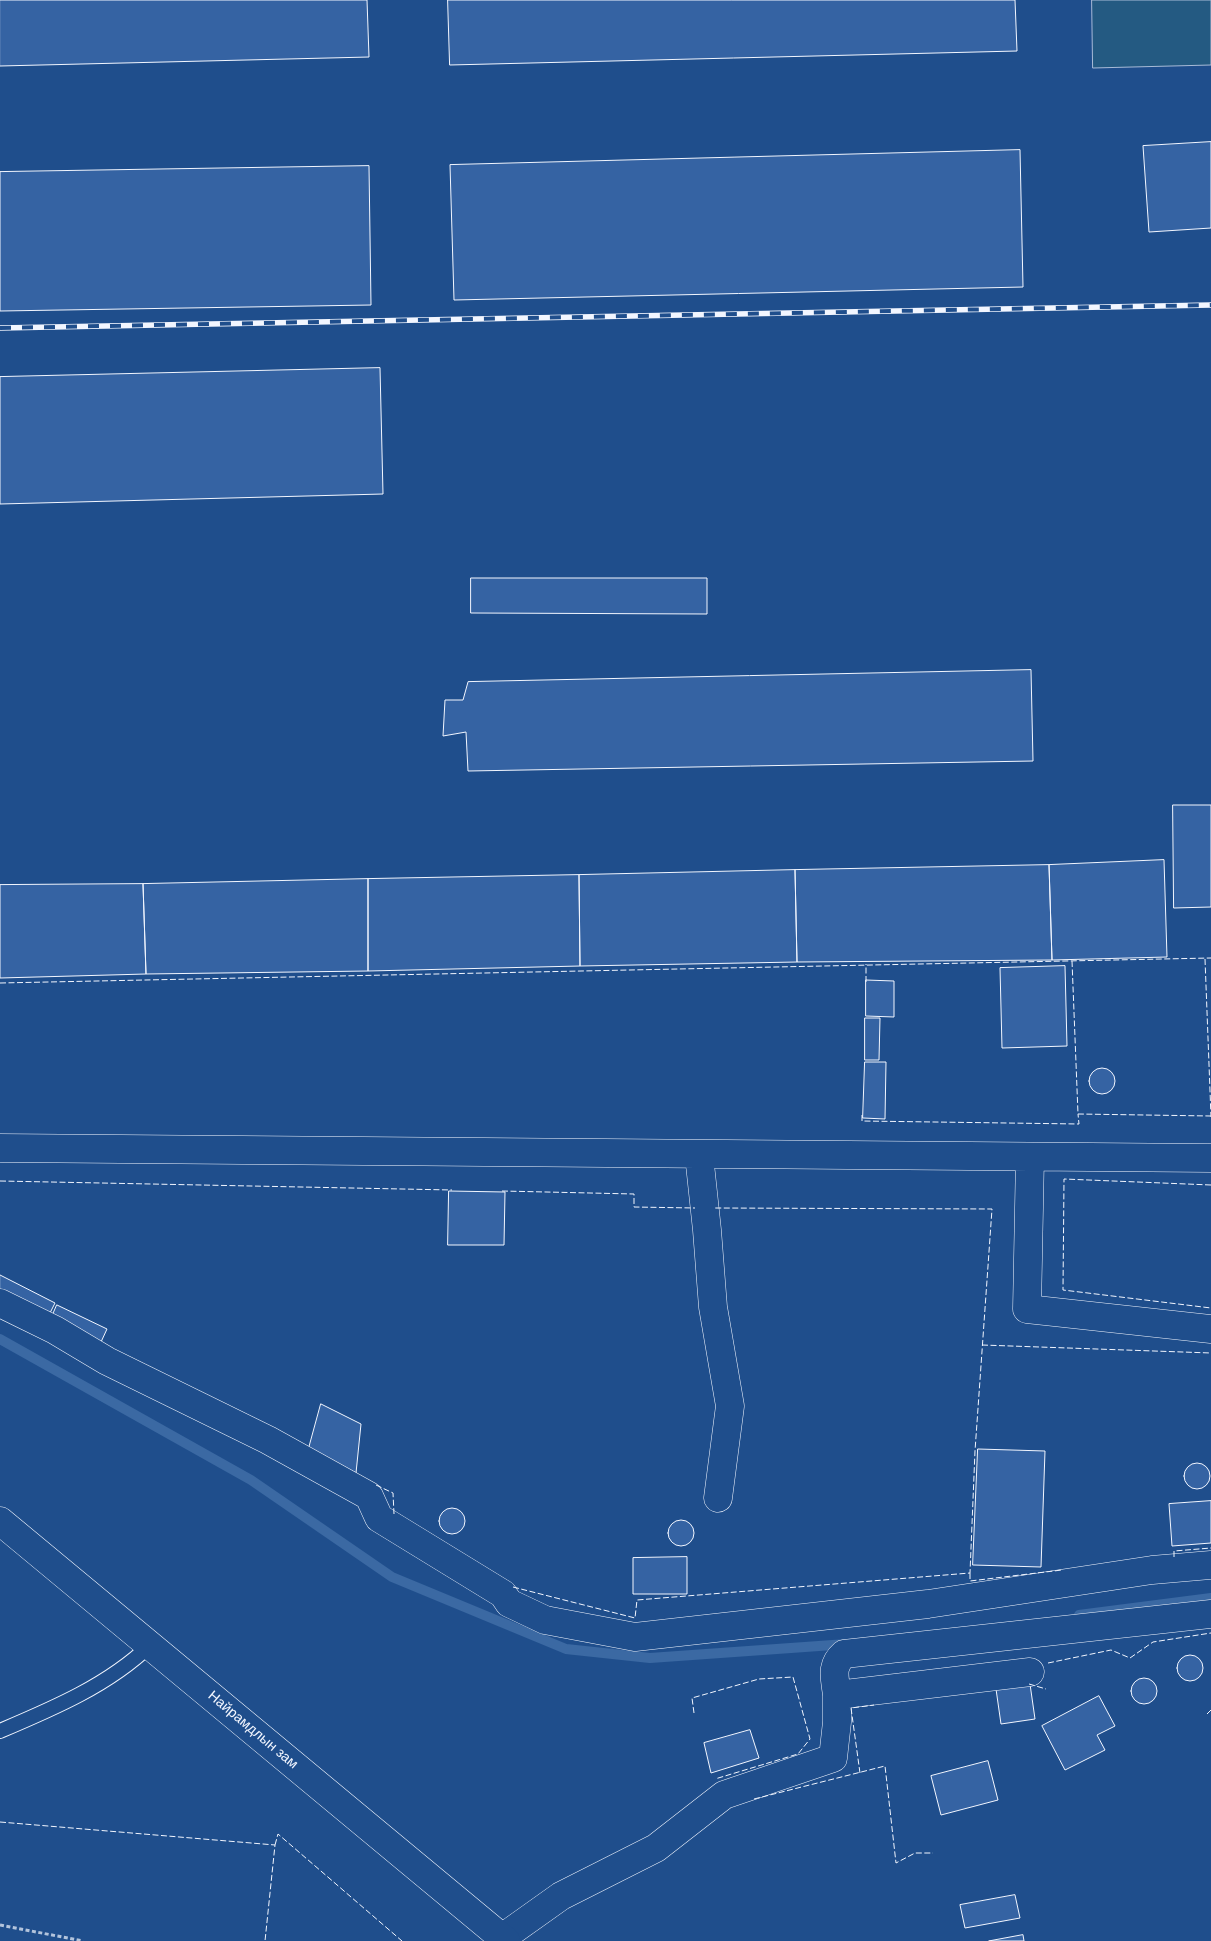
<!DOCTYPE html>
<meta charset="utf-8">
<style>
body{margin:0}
canvas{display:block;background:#1f4e8c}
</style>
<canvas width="1211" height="1941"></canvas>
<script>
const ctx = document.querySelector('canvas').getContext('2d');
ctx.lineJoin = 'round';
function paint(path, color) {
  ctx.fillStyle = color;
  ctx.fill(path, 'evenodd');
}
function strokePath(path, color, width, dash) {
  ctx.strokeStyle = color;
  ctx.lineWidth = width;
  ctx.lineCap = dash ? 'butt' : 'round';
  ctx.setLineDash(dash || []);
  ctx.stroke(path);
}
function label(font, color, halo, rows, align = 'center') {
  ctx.font = font + ' Figtree,sans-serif';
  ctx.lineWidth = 4;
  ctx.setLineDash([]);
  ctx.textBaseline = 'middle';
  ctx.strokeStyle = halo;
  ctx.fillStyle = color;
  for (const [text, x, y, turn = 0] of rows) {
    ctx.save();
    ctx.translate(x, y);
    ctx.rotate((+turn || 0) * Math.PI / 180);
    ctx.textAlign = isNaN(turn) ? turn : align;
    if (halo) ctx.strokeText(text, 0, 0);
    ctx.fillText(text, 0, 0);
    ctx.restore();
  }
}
const green = new Path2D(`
 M1092 0H1211V65L1093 68Z`);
paint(green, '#245a82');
strokePath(green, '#a8bbd7', 1);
strokePath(new Path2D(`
 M0 1339 251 1480 392 1577 566 1649 650 1658 847 1644
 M1079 1615 1211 1598`), '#3b69a3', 10);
const building = new Path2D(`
 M0 0H367L369 57 0 66Z
 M448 0H1015L1017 51 450 65Z
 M1211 142V228L1149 232 1143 146Z
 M1020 150 1023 287 454 300 450 165Z
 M369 166 371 305 0 311V172Z
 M380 368 383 494 0 504V377Z
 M471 578H707V614L471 613Z
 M1031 670 1033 761 468 771 466 732 443 736 445 700H463L468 682Z
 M1173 805H1211V907L1174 908Z
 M1164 860 1167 957 1052 960 1049 865Z
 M1049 865 1052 960 797 962 795 870Z
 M795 870 797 962 580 966 579 875Z
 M579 875 580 966 368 971V879Z
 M368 879V971L146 974 143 884Z
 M143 884 146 974 0 978V885Z
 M1065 966 1067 1046 1002 1048 1000 968Z
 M866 980 894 981V1017L866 1016Z
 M865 1018H880L879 1060H865Z
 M865 1062H886L885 1119 863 1118Z
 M1089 1081a13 13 0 1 1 26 0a13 13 0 1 1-26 0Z
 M449 1191 505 1192 504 1245H448Z
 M0 1275 55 1303 47 1319 0 1295Z
 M57 1305 107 1329 101 1342 51 1319Z
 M321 1404 361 1424 356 1473 309 1448Z
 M978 1449 1045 1451 1041 1567 973 1565Z
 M1184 1476a13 13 0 1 1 26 0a13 13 0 1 1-26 0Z
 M1211 1501V1543L1172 1546 1169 1504Z
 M439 1521a13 13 0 1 1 26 0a13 13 0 1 1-26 0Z
 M668 1533a13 13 0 1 1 26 0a13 13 0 1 1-26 0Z
 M687 1557V1594H633V1558Z
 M1177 1668a13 13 0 1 1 26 0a13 13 0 1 1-26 0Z
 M1131 1691a13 13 0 1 1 26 0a13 13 0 1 1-26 0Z
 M1030 1684 1035 1719 1001 1724 996 1689Z
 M1099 1696 1115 1726 1097 1735 1105 1750 1065 1770 1042 1726Z
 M750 1730 759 1758 711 1773 704 1743Z
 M988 1761 998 1800 941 1815 931 1776Z
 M1015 1895 1020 1918 965 1928 960 1905Z
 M1023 1935 1024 1941H989Z`);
paint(building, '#3563a3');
strokePath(building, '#f2f6ff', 1);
const lane = new Path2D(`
 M0 1731C52 1709 109 1685 150 1645`);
const street = new Path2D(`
 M0 1148 1211 1158
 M699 1155 707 1230 713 1307 730 1406 718 1498
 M1030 1157 1027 1309 1211 1329
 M0 1303 55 1330 107 1361 268 1440 369 1496 379 1518 503 1594 509 1603 545 1620 635 1637 928 1604 1152 1570 1211 1565
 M837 1695C835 1678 830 1666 844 1654L1211 1614
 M502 1938 561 1896 656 1848 724 1795 833 1758 837 1722V1695L1030 1672`);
const secondary = new Path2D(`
 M0 1521 506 1941`);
strokePath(lane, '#f2f6ff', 16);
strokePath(street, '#f2f6ff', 29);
strokePath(secondary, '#f2f6ff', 29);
strokePath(new Path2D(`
 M0 1925 83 1941`), '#b3c4dc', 3, [4, 2.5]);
strokePath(lane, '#1f4e8c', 14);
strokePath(street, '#1f4e8c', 28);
strokePath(secondary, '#1f4e8c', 28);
const rail = new Path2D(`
 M0 328 1211 305`);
strokePath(rail, '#f2f6ff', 5.5);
strokePath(rail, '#1f4e8c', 4, [11]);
strokePath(new Path2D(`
 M1205 959 1211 1117
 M1072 961 1078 1114 1211 1116
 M866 982V964
 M0 983 1211 958
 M862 1115V1121L1079 1124 1078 1114
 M0 1181 452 1190
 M1211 1185 1064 1179 1063 1290 1211 1308
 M502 1191 634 1194V1207L695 1208
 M982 1345 1211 1353
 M376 1485 393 1493 394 1514
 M1174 1557V1551L1211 1548
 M970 1573V1581L1062 1570
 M513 1587 635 1618 637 1600 970 1573 975 1451 992 1209 715 1208
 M1048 1663 1111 1650 1130 1658 1153 1642 1211 1633
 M1029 1684 1046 1689
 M694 1713 692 1698 759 1679 793 1677 810 1739 798 1754 715 1779
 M1207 1714 1211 1710
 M860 1773 851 1708 874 1705
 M754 1799 885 1766 896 1863 915 1853H933
 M0 1822 275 1845 265 1941
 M275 1845 278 1834 402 1941`), '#f2f6ff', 1, [6, 2.5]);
label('14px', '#f2f6ff', '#1f4e8c', [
 ["Найрамдлын зам",253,1730,40]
]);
</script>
